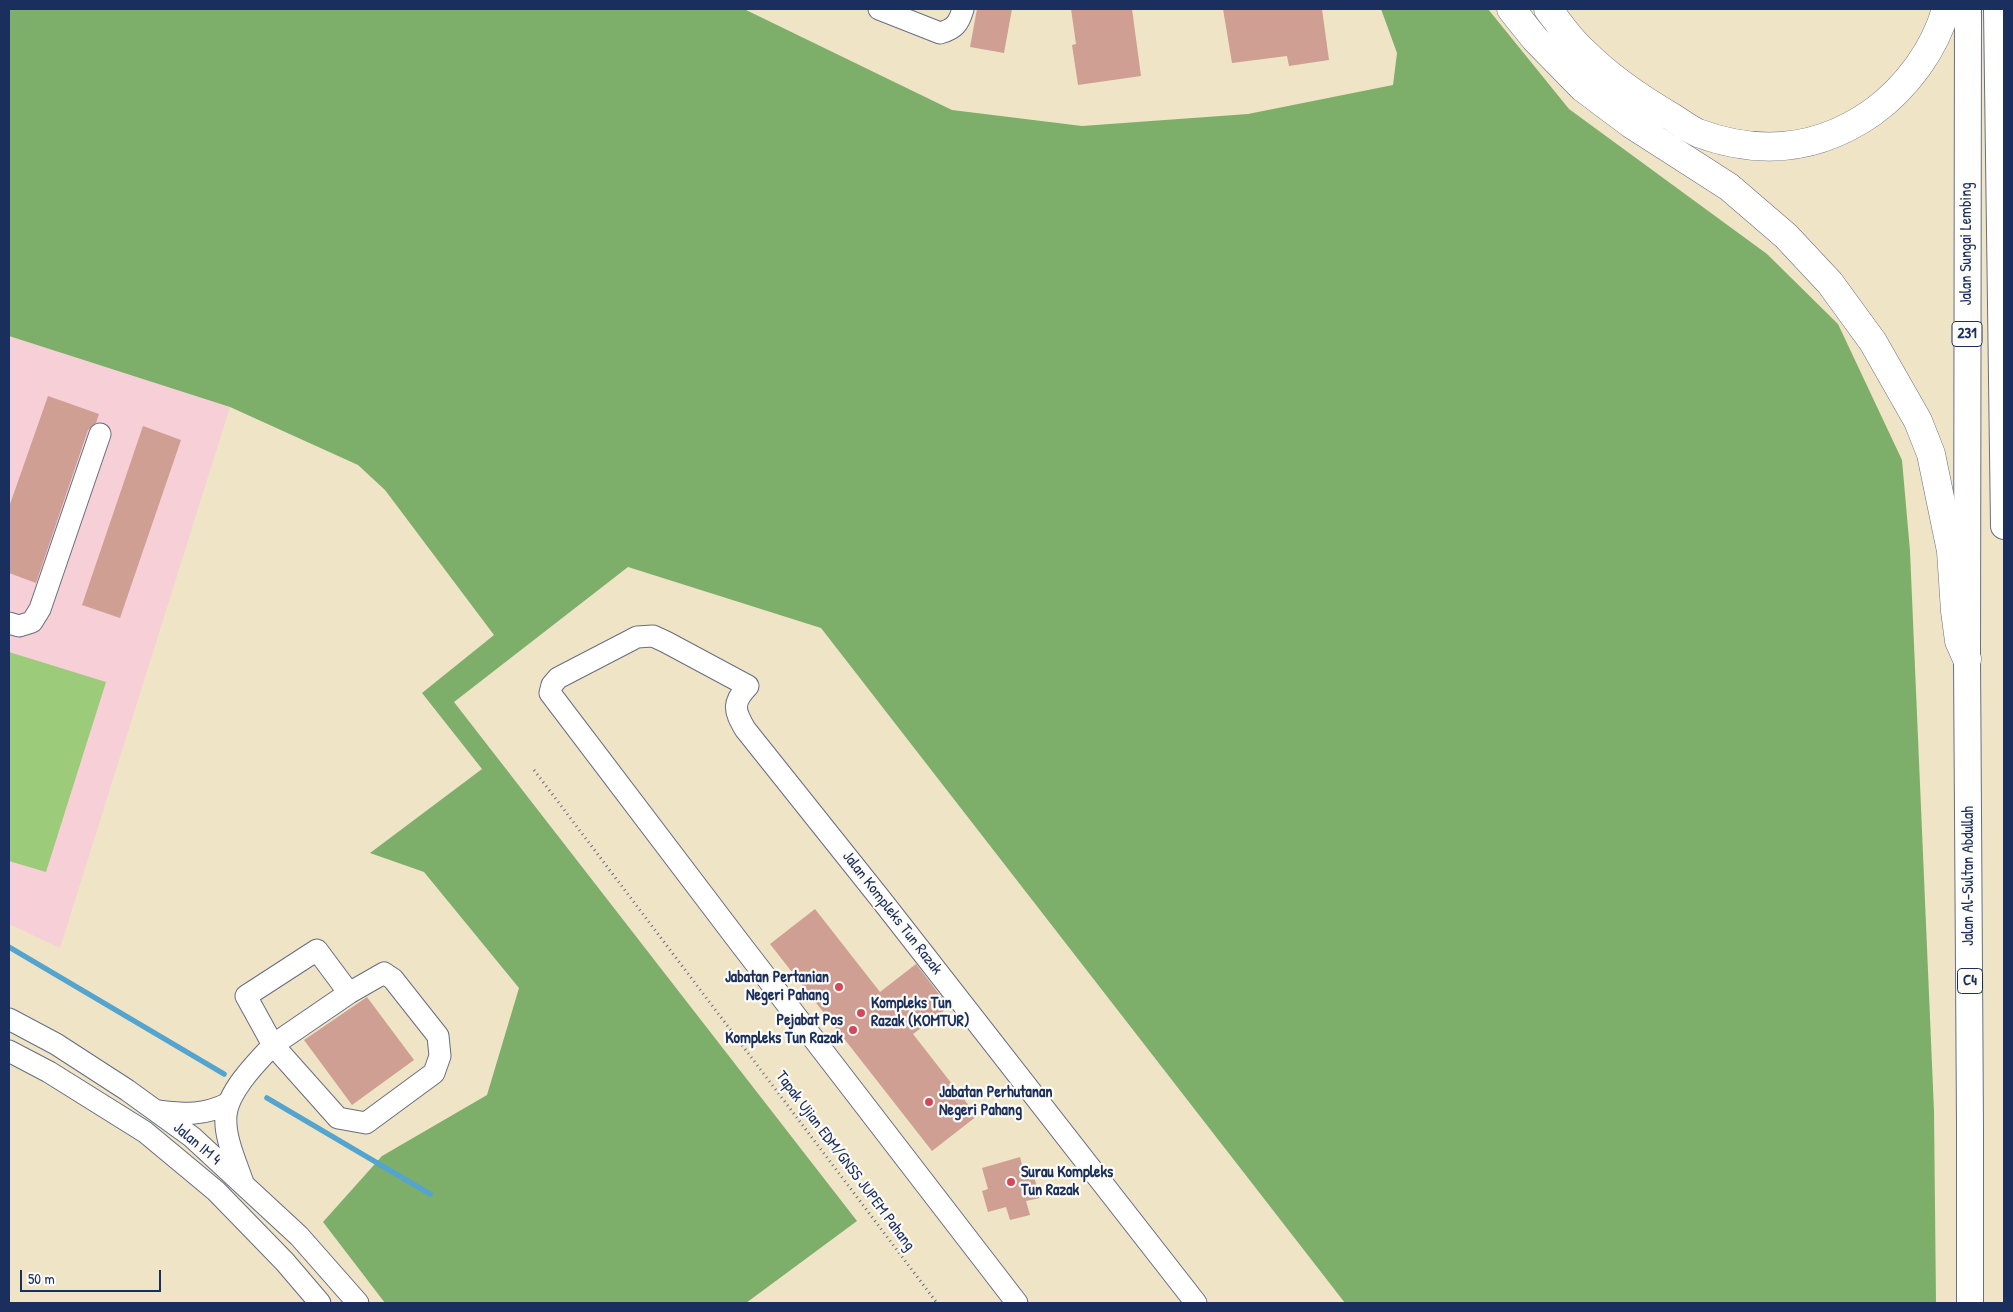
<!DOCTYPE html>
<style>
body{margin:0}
#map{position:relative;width:2013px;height:1312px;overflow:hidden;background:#f0e4c6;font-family:"Patrick Hand",sans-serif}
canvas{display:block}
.frame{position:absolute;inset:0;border:10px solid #1b2f5e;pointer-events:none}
.scale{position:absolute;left:20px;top:1270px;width:141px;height:22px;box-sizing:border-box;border:2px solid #1b2f5e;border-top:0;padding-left:6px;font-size:15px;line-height:18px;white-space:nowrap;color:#1b2f5e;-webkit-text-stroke:4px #fdfcf7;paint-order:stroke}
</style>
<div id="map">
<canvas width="2013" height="1312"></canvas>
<div class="frame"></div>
<div class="scale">50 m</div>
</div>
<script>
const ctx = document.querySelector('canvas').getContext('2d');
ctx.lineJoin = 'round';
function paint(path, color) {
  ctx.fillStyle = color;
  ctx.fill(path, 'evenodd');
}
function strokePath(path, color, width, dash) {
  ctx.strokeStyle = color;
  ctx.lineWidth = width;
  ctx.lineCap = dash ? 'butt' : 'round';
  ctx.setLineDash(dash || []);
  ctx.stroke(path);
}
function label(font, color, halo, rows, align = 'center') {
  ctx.font = font + ' "Patrick Hand",sans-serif';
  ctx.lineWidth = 4.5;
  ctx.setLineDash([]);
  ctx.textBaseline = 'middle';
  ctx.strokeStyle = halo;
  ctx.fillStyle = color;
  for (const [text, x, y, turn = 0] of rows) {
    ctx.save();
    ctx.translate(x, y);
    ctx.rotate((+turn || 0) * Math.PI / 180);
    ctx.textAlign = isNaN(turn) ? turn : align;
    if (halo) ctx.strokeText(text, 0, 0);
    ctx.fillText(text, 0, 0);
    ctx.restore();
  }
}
paint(new Path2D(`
 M9 336 230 407 60 948 9 924Z`), '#f6cfd7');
paint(new Path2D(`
 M9 652 106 682 46 872 9 861Z`), '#9ccb7a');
paint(new Path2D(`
 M9 9H744L952 110 1082 126 1248 114 1393 85 1397 53 1381 9H1488L1569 109 1767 254 1838 324 1902 460 1910 551 1934 1111 1936 1303H1345L821 628 628 567 454 702 857 1221 746 1303H385L323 1222 382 1156 487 1095 519 988 424 872 370 853 482 769 422 693 494 635 385 490 358 465 230 407 9 336Z`), '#7daf6a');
strokePath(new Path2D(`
 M9 947 224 1074
 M267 1098 430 1194`), '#53a4ce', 5.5);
paint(new Path2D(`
 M977 9H1012L1004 53 970 47Z
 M1071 9H1132L1141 76 1078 85 1072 45 1076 44Z
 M1223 9H1322L1329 60 1289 66 1287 56 1232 63Z
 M48 396 99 414 96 423 88 430 36 583 9 573V507Z
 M143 426 181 440 120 618 82 605Z
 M815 909 880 992 916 964 949 1007 913 1034 977 1116 932 1151 770 944Z
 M367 997 414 1060 352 1105 304 1040Z
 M1020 1157 1025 1176 1033 1173 1040 1198 1026 1201 1030 1215 1010 1220 1006 1207 988 1212 982 1191 988 1189 982 1168Z`), '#cf9f93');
const minor = new Path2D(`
 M879 9 940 33C955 29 959 23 963 9
 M9 623 19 626 32 622 40 609 100 434
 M384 973 393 979 438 1036 440 1056 434 1073 366 1123 338 1118 273 1045 349 993Z
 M9 1019 56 1044 127 1090 192 1137 299 1236 358 1303
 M9 1051 49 1072 145 1132 216 1191 285 1262 320 1303
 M159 1111C186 1114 203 1116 229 1103
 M243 1183C236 1162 224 1137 226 1115 228 1091 257 1062 273 1045L246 996 317 950 349 993
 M1017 1303 739 942 550 693 552 685 558 678 637 637 653 636 666 642 748 686C732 703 734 710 745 729L883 902 1196 1303`);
const major = new Path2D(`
 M1968 9 1967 659 1970 1125V1303
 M1997 9 2004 526`);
const highway = new Path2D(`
 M1511 9 1535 39 1583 88 1631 124 1729 187 1786 236 1830 283 1873 342 1918 421 1931 454 1951 551 1955 611 1959 641 1967 659
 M1548 9C1559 23 1570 40 1584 52 1610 78 1641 99 1672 117 1680 122 1689 129 1698 133 1760 156 1819 150 1873 112 1907 87 1935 49 1946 9`);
strokePath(minor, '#666e82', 23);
strokePath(major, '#666e82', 28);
strokePath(highway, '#666e82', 29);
strokePath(new Path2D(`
 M534 770 937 1303`), '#666e82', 3, [1, 4]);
strokePath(minor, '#fff', 21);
strokePath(major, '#fff', 26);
strokePath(highway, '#fff', 28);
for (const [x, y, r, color] of [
 [839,987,5,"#d1495b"],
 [861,1013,5,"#d1495b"],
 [853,1030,5,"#d1495b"],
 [929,1102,5,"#d1495b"],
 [1011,1182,5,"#d1495b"]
]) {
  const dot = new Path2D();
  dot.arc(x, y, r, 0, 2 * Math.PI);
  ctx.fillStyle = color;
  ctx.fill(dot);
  strokePath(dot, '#fdfcf7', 2);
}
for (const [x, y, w] of [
 [1967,334,30],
 [1970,981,25]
]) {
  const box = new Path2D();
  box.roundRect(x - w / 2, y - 12.5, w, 25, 4);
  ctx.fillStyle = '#fdfcf7';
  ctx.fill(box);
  strokePath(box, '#1b2f5e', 1);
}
label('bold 15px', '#1b2f5e', null, [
 ["231",1967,334],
 ["C4",1970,981]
]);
label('16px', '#1b2f5e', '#fdfcf7', [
 ["Jalan Sungai Lembing",1967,244,-90],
 ["Jalan Al-Sultan Abdullah",1969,876,-90],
 ["Jalan Kompleks Tun Razak",892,913,52],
 ["Jalan IM 4",197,1144,40],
 ["Tapak Ujian EDM/GNSS JUPEM Pahang",845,1161,53]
]);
label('bold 16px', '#1b2f5e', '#fdfcf7', [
 ["Jabatan Pertanian",829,978,"right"],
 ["Negeri Pahang",829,996,"right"],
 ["Kompleks Tun",871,1004],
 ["Razak (KOMTUR)",871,1022],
 ["Pejabat Pos",843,1021,"right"],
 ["Kompleks Tun Razak",843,1039,"right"],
 ["Jabatan Perhutanan",939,1093],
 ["Negeri Pahang",939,1111],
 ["Surau Kompleks",1021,1173],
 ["Tun Razak",1021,1191]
], 'left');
</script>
